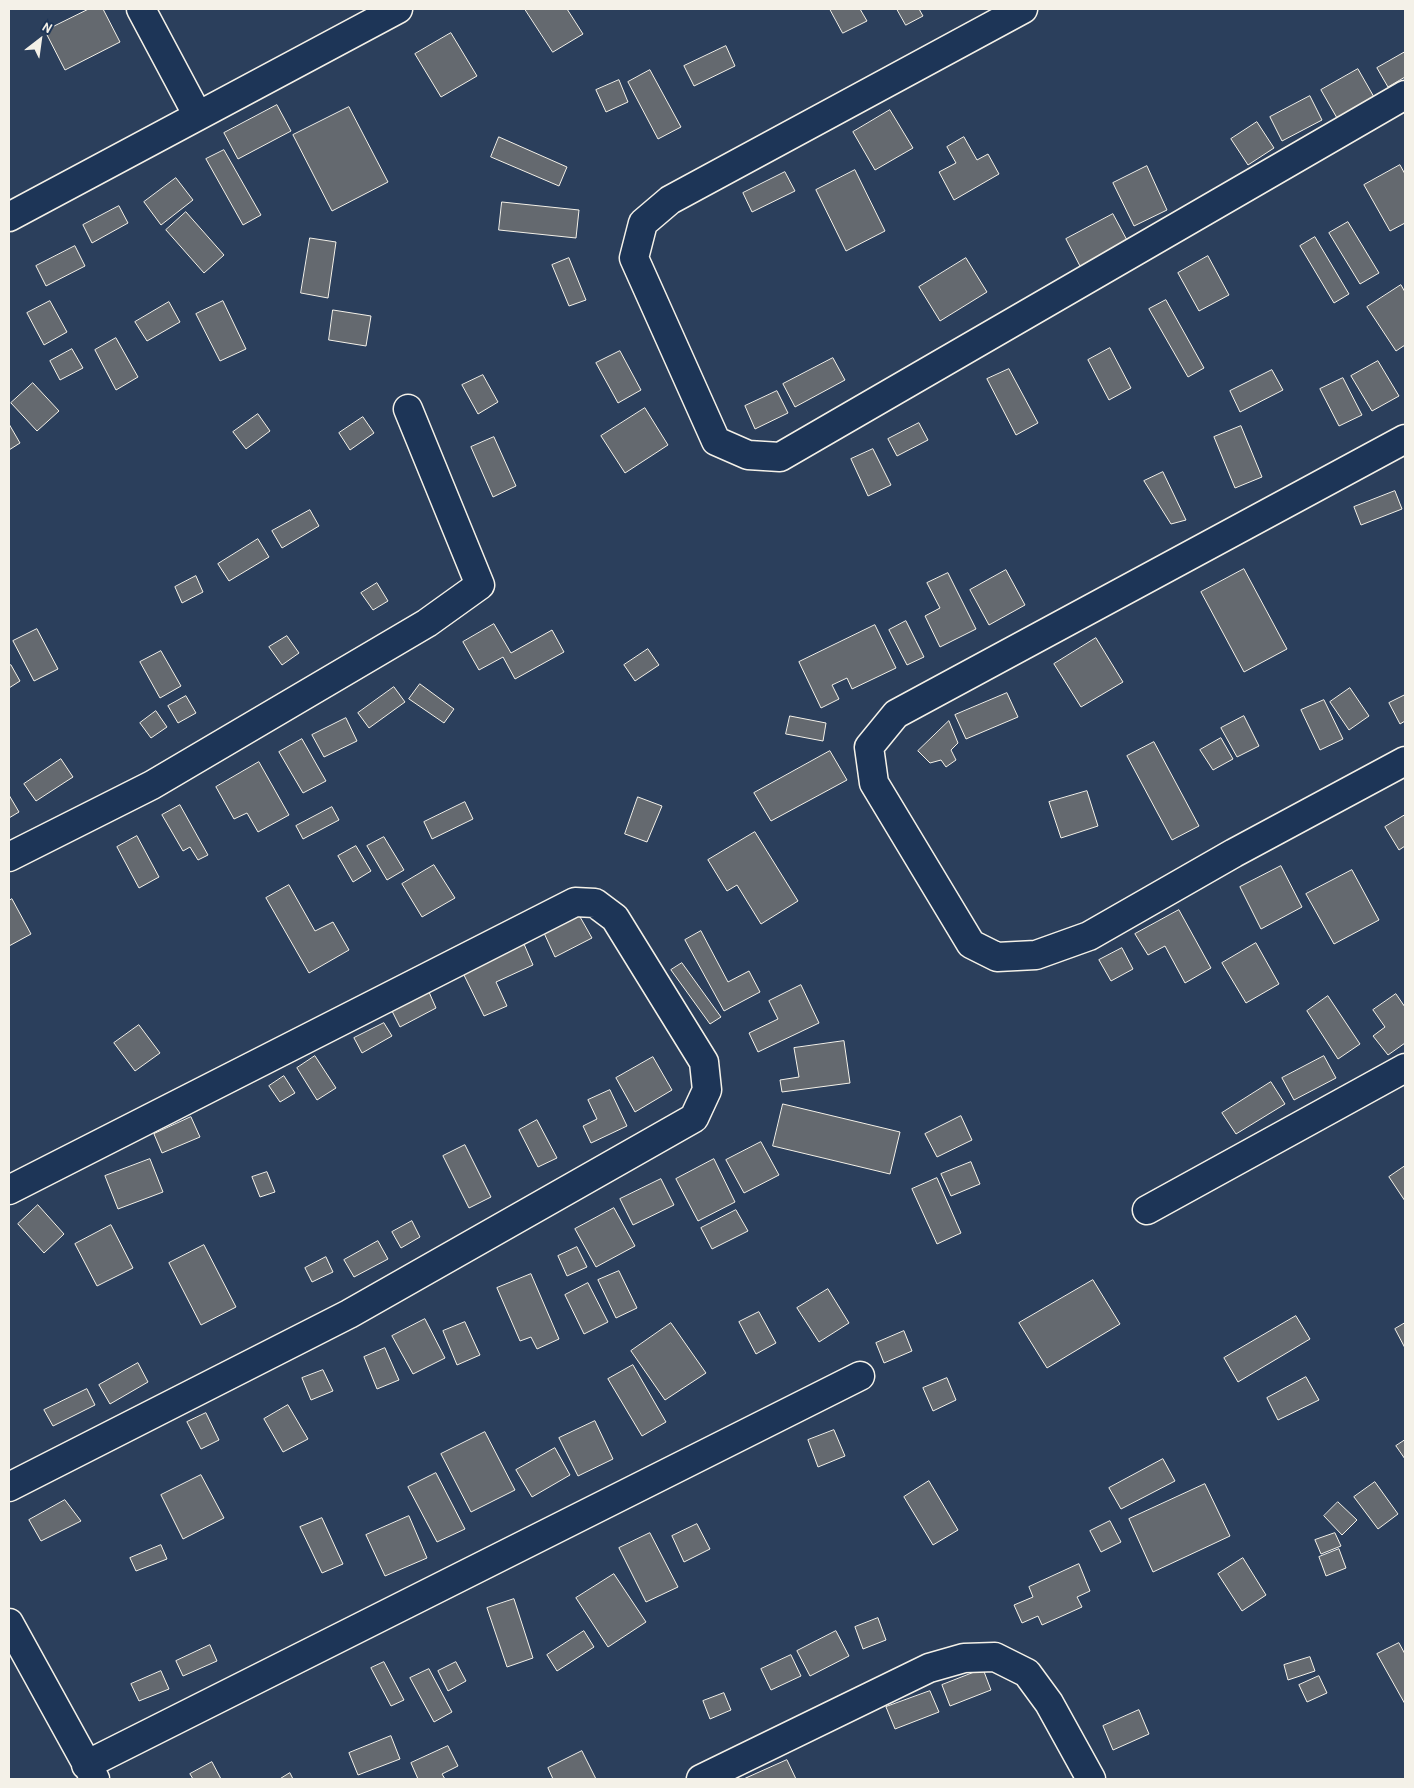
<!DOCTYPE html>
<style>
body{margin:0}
#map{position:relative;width:1414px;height:1788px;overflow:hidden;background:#2b3f5c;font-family:"Patrick Hand",sans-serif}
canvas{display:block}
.frame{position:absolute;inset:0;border:10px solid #f4f1e8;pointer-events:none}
.north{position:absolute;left:15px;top:15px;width:50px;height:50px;-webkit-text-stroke:4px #1d3557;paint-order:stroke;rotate:30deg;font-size:14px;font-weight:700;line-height:20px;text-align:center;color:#f4f1e8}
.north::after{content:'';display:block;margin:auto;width:18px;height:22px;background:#f4f1e8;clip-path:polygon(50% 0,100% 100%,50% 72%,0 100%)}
</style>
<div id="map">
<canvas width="1414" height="1788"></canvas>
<div class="frame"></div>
<div class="north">N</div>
</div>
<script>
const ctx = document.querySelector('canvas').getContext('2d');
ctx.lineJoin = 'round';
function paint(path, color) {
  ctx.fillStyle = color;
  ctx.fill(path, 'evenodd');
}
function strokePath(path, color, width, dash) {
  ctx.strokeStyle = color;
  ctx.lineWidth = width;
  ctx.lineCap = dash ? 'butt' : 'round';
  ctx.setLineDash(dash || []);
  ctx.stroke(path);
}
const building = new Path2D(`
 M89 9H103L120 42 65 70 45 31Z
 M525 9H567L583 34 553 52Z
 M830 9H860L867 21 843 33Z
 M897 9H919L923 16 906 25Z
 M451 33 477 76 441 97 415 54Z
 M726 46 735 66 694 86 684 66Z
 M1405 52V77L1388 87 1377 68Z
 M1358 69 1374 97 1337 118 1321 90Z
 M650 70 681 127 658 139 628 82Z
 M619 80 628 102 606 112 596 90Z
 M1310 96 1322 120 1282 141 1270 117Z
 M277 105 291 131 238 159 224 133Z
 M349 107 388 182 332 211 293 135Z
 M890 110 913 148 875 170 853 132Z
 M1257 122 1274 148 1248 165 1231 139Z
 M499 137 567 167 559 186 491 157Z
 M964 137 977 160 988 154 999 174 954 200 939 172 956 163 947 147Z
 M224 150 261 215 243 225 206 159Z
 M1400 165 1405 174V223L1390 231 1364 185Z
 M1147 166 1167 210 1134 226 1113 183Z
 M855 170 885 231 846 251 816 190Z
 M785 172 795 191 752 212 743 193Z
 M176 178 193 200 161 225 144 202Z
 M502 202 579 210 576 238 499 230Z
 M119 206 128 223 92 243 83 225Z
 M186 212 224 255 204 273 166 230Z
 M1113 214 1128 242 1081 268 1066 239Z
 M1348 222 1379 273 1360 284 1329 233Z
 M1315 237 1349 294 1334 303 1300 246Z
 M310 238 336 242 328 298 301 293Z
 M75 246 85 266 46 286 36 266Z
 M1208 256 1229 295 1199 311 1178 273Z
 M569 258 586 300 569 306 552 265Z
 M966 258 987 292 940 321 919 287Z
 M1401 285 1405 292V345L1396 351 1367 307Z
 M1166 300 1204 368 1188 377 1149 309Z
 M50 301 67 332 44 345 27 313Z
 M223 301 246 349 220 361 196 314Z
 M169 302 180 322 147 341 135 322Z
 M333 310 371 316 366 346 329 340Z
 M116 338 138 377 116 390 95 350Z
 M1110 348 1131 388 1109 400 1088 360Z
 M72 349 83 368 60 380 50 361Z
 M620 351 641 390 618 403 596 363Z
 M833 358 845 380 795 407 783 384Z
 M1378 361 1399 396 1372 411 1351 376Z
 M1009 369 1038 423 1016 435 987 379Z
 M1272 370 1283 390 1240 412 1230 391Z
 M483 375 498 402 478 414 462 385Z
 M1343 378 1362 415 1339 426 1320 389Z
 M33 383 59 411 37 431 11 403Z
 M777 391 788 413 755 429 745 406Z
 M645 408 668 445 625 473 601 436Z
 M258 414 270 431 246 449 233 432Z
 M363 417 374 433 350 450 339 433Z
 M919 423 928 440 897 456 888 439Z
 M9 424 20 443 9 450Z
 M1241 426 1262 477 1235 488 1214 437Z
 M494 437 516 486 493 497 471 447Z
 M873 449 891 485 868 496 851 459Z
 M1163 472 1186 520 1171 524 1144 481Z
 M1395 491 1402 509 1361 525 1354 507Z
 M310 510 319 526 282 548 272 531Z
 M258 539 269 557 229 581 218 564Z
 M1244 569 1287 649 1244 672 1201 592Z
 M1006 570 1025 605 989 625 970 590Z
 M948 573 976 629 940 647 925 616 940 608 927 583Z
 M196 576 203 592 182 603 175 587Z
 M377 583 388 601 373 610 361 593Z
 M906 621 924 657 907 665 889 630Z
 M494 624 511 653 552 630 564 652 515 679 503 657 479 670 463 642Z
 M875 625 896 668 852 689 847 678 832 685 839 699 821 708 799 662Z
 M37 629 58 669 34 681 13 641Z
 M287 636 299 653 282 665 269 647Z
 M1096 638 1123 682 1081 707 1054 664Z
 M648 649 659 665 635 681 624 665Z
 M161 651 181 686 160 698 140 662Z
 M11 665 20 681 9 688V666Z
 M420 684 454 709 444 723 409 699Z
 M394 687 405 702 369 728 358 713Z
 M1350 688 1369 716 1349 730 1330 702Z
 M1007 693 1018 717 966 739 955 715Z
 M1405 695V721L1400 724 1389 703Z
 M186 696 196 713 178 723 168 706Z
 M1324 700 1343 739 1320 750 1301 710Z
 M156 711 167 727 151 738 140 723Z
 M790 716 826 723 823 741 786 734Z
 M1244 716 1259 746 1237 757 1221 728Z
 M346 718 357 741 324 757 312 735Z
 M949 721 958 743 951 750 956 760 946 767 941 760 930 763 918 751Z
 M1221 738 1233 759 1213 770 1200 750Z
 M302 739 326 781 303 793 279 752Z
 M1154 742 1199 826 1172 840 1127 756Z
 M830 751 847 780 771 821 754 793Z
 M61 759 73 777 36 801 24 784Z
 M259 762 289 815 258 832 247 813 234 819 216 787Z
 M1087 791 1098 826 1061 838 1049 802Z
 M9 795 19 812 9 818Z
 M638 797 662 806 647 842 625 834Z
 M465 802 473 819 432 839 424 822Z
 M180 805 208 855 198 860 190 847 183 851 162 815Z
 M332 807 339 820 303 839 296 826Z
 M1405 815V846L1399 850 1385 827Z
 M755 832 798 901 761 924 737 885 727 891 708 860Z
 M137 836 159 877 139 888 117 847Z
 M384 837 404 870 387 880 367 846Z
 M356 846 371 871 353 882 338 856Z
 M434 865 455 898 422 917 402 884Z
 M1281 866 1302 907 1261 929 1240 887Z
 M1352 870 1379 920 1334 944 1306 894Z
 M289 885 315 931 333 922 349 950 309 973 266 898Z
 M12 899 31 934 9 946V901Z
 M1179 910 1211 968 1185 983 1165 946 1148 955 1135 934Z
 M579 915 592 938 555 957 544 933Z
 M701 931 728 982 749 971 760 992 724 1011 685 940Z
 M1256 943 1279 984 1246 1003 1222 963Z
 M524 944 533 965 496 982 507 1006 484 1016 463 973Z
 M1122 948 1133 969 1111 981 1099 960Z
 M682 963 721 1017 710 1024 671 970Z
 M801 985 819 1023 758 1052 749 1033 778 1019 769 1001Z
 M429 992 436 1008 400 1027 392 1011Z
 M1396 994 1405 1007V1043L1388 1055 1373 1036 1385 1027 1373 1010Z
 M1328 996 1360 1044 1338 1059 1307 1011Z
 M384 1023 392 1036 362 1053 354 1038Z
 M139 1025 160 1053 135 1071 114 1043Z
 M844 1041 850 1083 782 1092 780 1080 799 1077 794 1048Z
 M315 1056 336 1088 317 1100 297 1068Z
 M1324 1056 1336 1078 1294 1100 1282 1078Z
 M653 1057 672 1090 635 1112 616 1078Z
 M284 1076 295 1093 280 1102 269 1086Z
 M1271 1082 1285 1104 1236 1134 1222 1113Z
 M610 1090 627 1126 591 1143 583 1126 597 1119 588 1100Z
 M783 1104 900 1132 890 1174 773 1146Z
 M961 1116 972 1140 937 1157 925 1134Z
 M191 1117 200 1137 162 1153 154 1134Z
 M537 1120 557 1158 538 1167 519 1130Z
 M761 1142 779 1175 744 1193 726 1160Z
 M465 1145 491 1197 469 1208 443 1156Z
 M150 1159 163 1192 118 1209 105 1176Z
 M714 1159 735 1202 698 1221 676 1179Z
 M971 1162 980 1184 951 1196 941 1174Z
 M1405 1166V1201L1389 1177Z
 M267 1172 275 1192 260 1197 252 1177Z
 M937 1178 961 1233 937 1244 912 1189Z
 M661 1179 674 1205 633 1225 620 1199Z
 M38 1205 64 1234 44 1253 18 1224Z
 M614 1208 635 1246 596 1267 575 1229Z
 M736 1210 748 1231 712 1249 701 1228Z
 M412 1221 420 1237 401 1248 392 1232Z
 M111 1225 133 1268 97 1286 75 1244Z
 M378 1241 388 1259 354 1277 344 1260Z
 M204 1245 236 1307 201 1325 169 1263Z
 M577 1247 587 1267 567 1276 558 1256Z
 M326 1257 333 1272 312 1282 305 1268Z
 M619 1271 637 1308 616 1318 598 1280Z
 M531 1274 559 1339 537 1349 531 1337 520 1341 497 1288Z
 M1093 1280 1120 1324 1047 1368 1019 1323Z
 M588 1283 608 1322 584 1334 565 1295Z
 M828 1289 849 1323 819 1342 797 1308Z
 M759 1312 776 1343 756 1354 739 1322Z
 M1296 1316 1310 1339 1238 1382 1224 1358Z
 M425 1319 445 1358 413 1374 392 1336Z
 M465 1322 480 1355 457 1365 443 1331Z
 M671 1323 706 1373 665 1400 631 1351Z
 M1405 1323V1348L1395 1329Z
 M904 1331 912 1351 884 1363 876 1343Z
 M385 1348 399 1380 377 1389 364 1357Z
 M138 1363 148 1382 110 1404 99 1385Z
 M633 1365 666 1422 642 1436 608 1379Z
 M323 1370 333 1391 311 1400 302 1378Z
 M1306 1377 1319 1400 1278 1420 1267 1398Z
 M947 1378 956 1400 933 1411 923 1388Z
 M87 1389 95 1405 53 1426 44 1410Z
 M288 1405 308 1439 283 1452 264 1419Z
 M206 1413 219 1440 201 1449 187 1422Z
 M595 1421 613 1459 578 1476 559 1438Z
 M834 1430 845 1456 818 1467 808 1440Z
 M485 1432 515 1490 471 1512 441 1454Z
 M1405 1440V1459L1396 1446Z
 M555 1448 570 1475 532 1497 516 1470Z
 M1163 1459 1175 1481 1121 1509 1109 1488Z
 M436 1473 465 1529 437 1542 408 1487Z
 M201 1475 224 1518 183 1539 161 1495Z
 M929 1481 958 1530 933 1545 904 1497Z
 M1375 1482 1398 1514 1378 1529 1354 1497Z
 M1205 1484 1230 1536 1153 1572 1129 1519Z
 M65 1500 81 1521 41 1541 29 1520Z
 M1338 1502 1357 1520 1342 1535 1324 1516Z
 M409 1516 427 1558 385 1576 366 1535Z
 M322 1518 343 1564 322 1573 300 1527Z
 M1110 1521 1121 1542 1101 1552 1090 1531Z
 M697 1524 710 1549 684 1562 672 1536Z
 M650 1533 678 1587 646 1602 619 1548Z
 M1335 1533 1341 1546 1321 1554 1315 1540Z
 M161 1545 167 1559 136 1571 130 1558Z
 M1339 1549 1346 1568 1326 1576 1319 1557Z
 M1243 1558 1266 1595 1242 1611 1218 1574Z
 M1079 1564 1090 1591 1077 1597 1082 1607 1042 1625 1038 1616 1022 1623 1014 1605 1033 1597 1029 1587Z
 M614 1574 646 1622 608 1647 576 1598Z
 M514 1599 533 1658 507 1667 487 1608Z
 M878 1618 886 1640 863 1649 855 1627Z
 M584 1631 594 1647 557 1671 547 1655Z
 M836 1631 849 1656 810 1676 797 1651Z
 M1399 1643 1405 1654V1704L1377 1654Z
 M210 1645 217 1661 183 1676 176 1661Z
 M791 1655 801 1676 771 1690 761 1669Z
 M1310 1657 1315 1671 1288 1680 1284 1665Z
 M384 1662 404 1700 391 1706 371 1668Z
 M456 1662 466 1681 448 1691 438 1671Z
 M429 1669 452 1712 434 1722 410 1678Z
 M983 1669 991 1690 950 1706 942 1685Z
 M161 1671 169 1689 139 1701 131 1684Z
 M1319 1676 1327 1693 1307 1702 1299 1685Z
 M930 1691 939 1712 895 1729 886 1707Z
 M724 1693 731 1710 710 1719 703 1701Z
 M1139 1710 1149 1734 1113 1750 1103 1726Z
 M391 1736 400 1759 358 1775 349 1753Z
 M448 1746 458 1766 442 1774 445 1779H418L411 1763Z
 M582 1751 596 1779H553L548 1768Z
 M787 1760 796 1779H744Z
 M212 1762 221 1779H193L190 1774Z
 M290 1773 293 1779H280Z`);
paint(building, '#64696f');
strokePath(building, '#f4f1e8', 1);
const minor = new Path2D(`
 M141 9 198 116
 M1023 9 670 200 643 223 634 258 716 441 748 455 780 457 1405 95
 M9 217 398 9
 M1405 439 896 714 869 747 874 783 971 944 997 957 1036 955 1089 936 1234 853 1405 761
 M9 857 152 785 427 623 480 585 408 409
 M9 1190 575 902 595 903 615 918 704 1062 707 1090 694 1118 349 1314 9 1487
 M1147 1210 1405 1068
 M9 1623 95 1779
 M86 1765 860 1376
 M701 1779 929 1668 964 1658 995 1657 1027 1673 1049 1703 1091 1779`);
strokePath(minor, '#f4f1e8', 31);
strokePath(minor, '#1d3557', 28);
</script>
